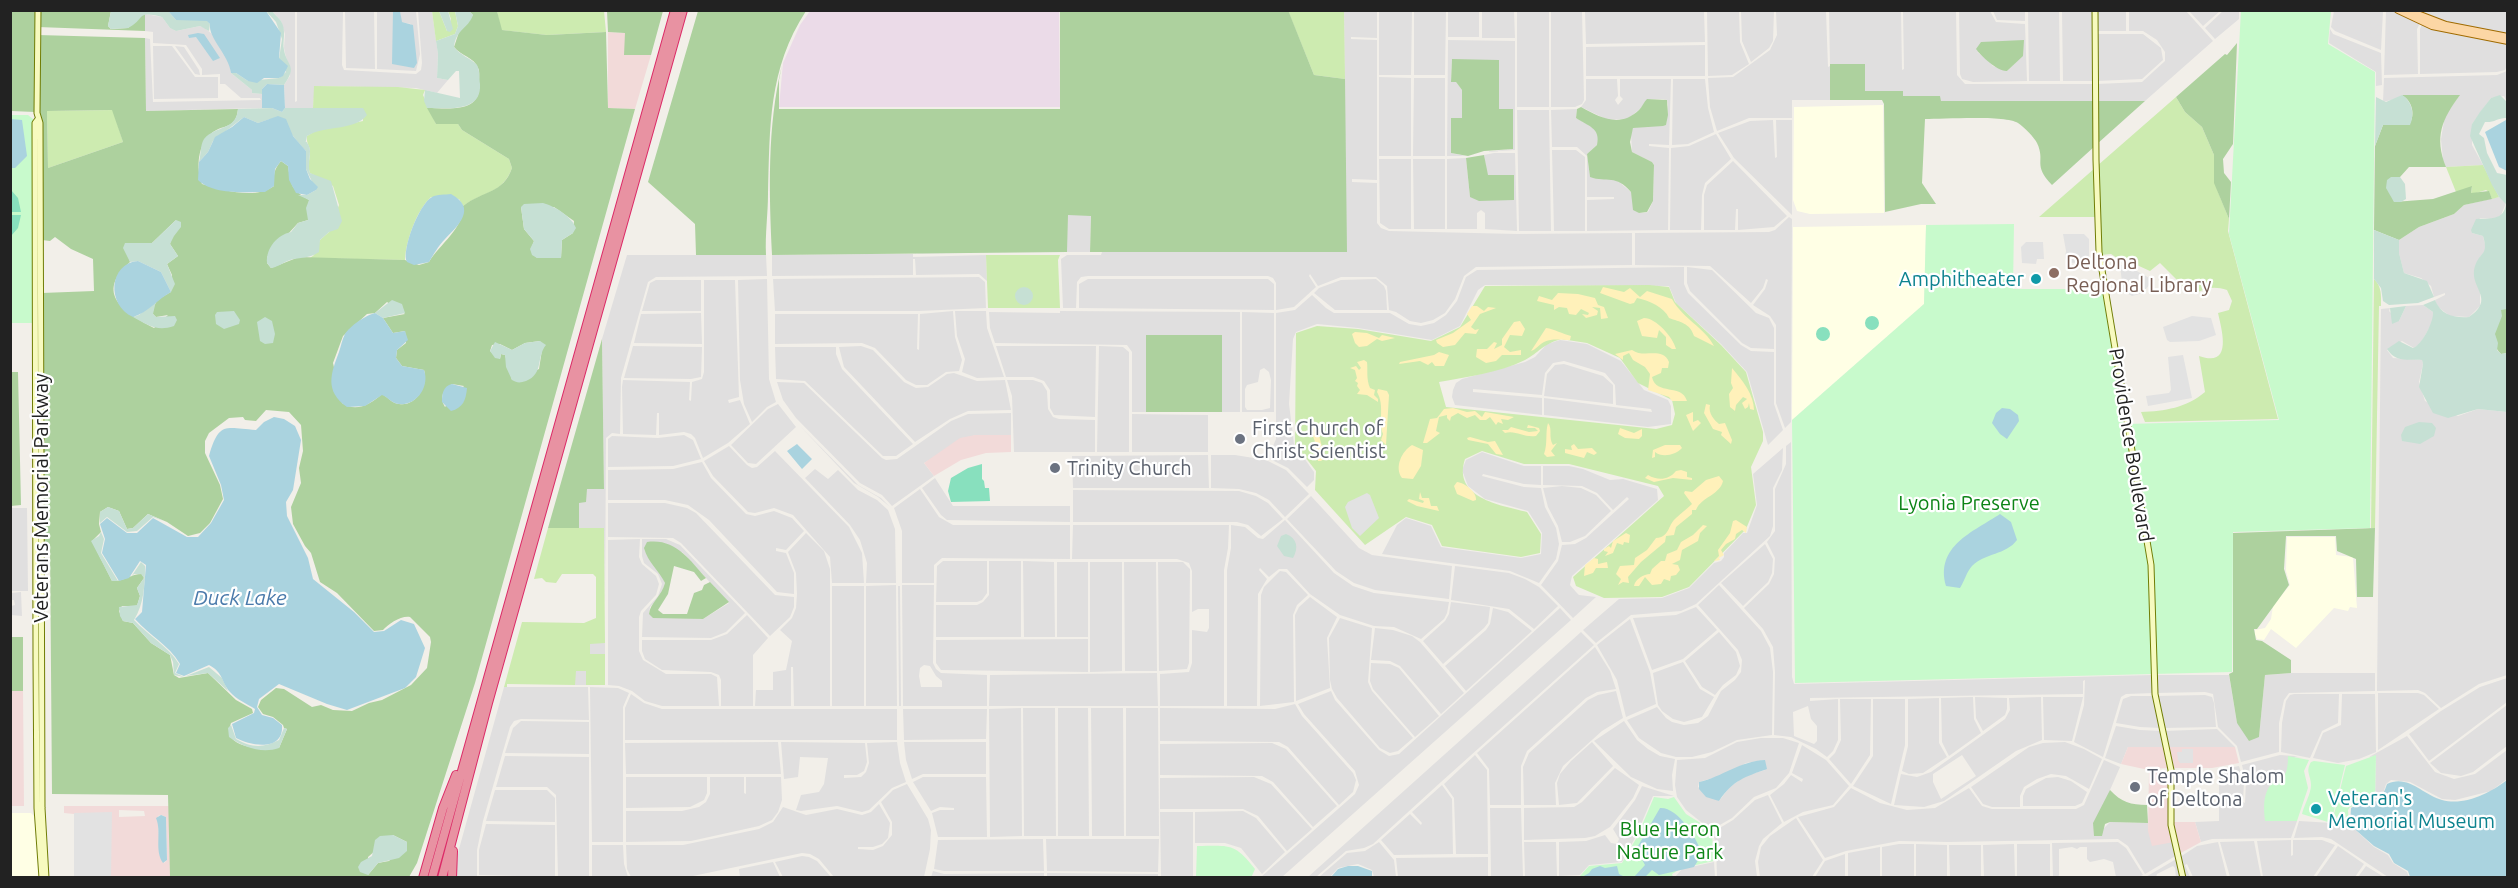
<!DOCTYPE html>
<style>
body{margin:0}
#map{position:relative;width:2518px;height:888px;overflow:hidden;background:#f2efe9;font-family:Ubuntu,sans-serif}
canvas{display:block}
.frame{position:absolute;inset:0;border:12px solid #222;pointer-events:none}
</style>
<div id="map">
<canvas width="2518" height="888"></canvas>
<div class="frame"></div>
</div>
<script>
const ctx = document.querySelector('canvas').getContext('2d');
ctx.lineJoin = 'round';
function paint(path, color) {
  ctx.fillStyle = color;
  ctx.fill(path, 'evenodd');
}
function strokePath(path, color, width, dash) {
  ctx.strokeStyle = color;
  ctx.lineWidth = width;
  ctx.lineCap = dash ? 'butt' : 'round';
  ctx.setLineDash(dash || []);
  ctx.stroke(path);
}
function label(font, color, halo, rows, align = 'center') {
  ctx.font = font + ' Ubuntu,sans-serif';
  ctx.lineWidth = 4.5;
  ctx.setLineDash([]);
  ctx.textBaseline = 'middle';
  ctx.strokeStyle = halo;
  ctx.fillStyle = color;
  for (const [text, x, y, turn = 0] of rows) {
    ctx.save();
    ctx.translate(x, y);
    ctx.rotate((+turn || 0) * Math.PI / 180);
    ctx.textAlign = isNaN(turn) ? turn : align;
    if (halo) ctx.strokeText(text, 0, 0);
    ctx.fillText(text, 0, 0);
    ctx.restore();
  }
}
paint(new Path2D(`
 M1344 10 1377 11V38L1351 37V39L1377 40V180L1352 179V182L1377 183V223L1381 228 1389 231 1517 234 1632 233V265L1476 267 1464 276 1455 299 1445 313 1433 320 1421 323 1410 321 1396 312 1389 310 1387 286 1376 277H1341L1318 286 1310 274 1309 276 1316 287 1294 307 1276 310V283L1273 278 1268 276H1088L1081 277 1077 282 1076 308H1063L1061 259 1067 255H1101L1102 252H1346Z
 M2224 10 2239 11V19L2215 39 2205 28Z
 M272 11H295V102L297 101V11H343L342 65 344 70 416 74 421 70 422 63 418 11H432L438 54 437 78 448 80 437 93 416 88 315 86 313 108H285L284 85 290 76 284 48 285 34 281 21Z
 M345 11H374L375 69 346 68Z
 M377 11H393V64L413 29 411 24 401 22 400 11H416L420 54 416 71 377 69Z
 M1379 11H1412L1411 75H1379Z
 M1414 11H1446L1445 75H1414Z
 M1448 11H1479V37H1448Z
 M1482 11H1514L1515 38H1482Z
 M1517 11H1549V107H1517Z
 M1551 11H1582L1584 100 1582 104 1575 107H1551Z
 M1704 11 1705 42 1586 44 1585 12Z
 M1707 11H1739L1740 42 1749 64 1732 75 1708 76Z
 M1741 11H1774L1773 41 1769 48 1751 62 1742 41Z
 M1776 11H1826L1828 67 1830 66 1829 11H1901L1902 70 1904 69 1903 11H1956L1957 75 1965 84H2095V101H1940V96H1903L1902 91H1865L1831 64 1830 100H1792V118H1749L1717 131 1710 107 1708 78 1733 77 1770 50 1777 35Z
 M1959 11H1990L1996 22 2025 24 2027 81 1973 82 1962 79 1960 74ZM1977 52 2017 61 2007 71 1993 66 1986 58Z
 M1993 11H2025V21L1997 20Z
 M2028 11H2059L2060 81H2029Z
 M2062 11H2094L2095 81H2063Z
 M2096 11H2126V31H2096Z
 M2129 11H2186L2213 41 2145 101H2097V84L2142 82 2165 61V52L2157 40 2143 31H2129Z
 M2189 11H2220L2203 26Z
 M2334 11H2383L2381 50 2335 31 2331 27Z
 M2386 11H2395L2420 23 2417 29 2418 74 2384 75Z
 M2410 11H2507V35L2457 26Z
 M145 14 162 17 170 28 176 31 200 26 205 28 212 34 230 63 231 73 252 90V93L262 94V108L146 111 145 38 150 39 153 102 261 100 260 98H241L225 84H220V74L202 75V69L186 45 153 43V32L145 31Z
 M2422 24 2507 43V66L2505 70 2497 72 2420 74V29Z
 M2330 29 2333 34 2381 53 2382 85 2376 86V72L2329 43Z
 M2096 34H2143L2161 48 2163 60 2142 79 2097 81Z
 M1448 40 1515 41V150L1483 152 1513 149 1499 109 1452 59 1451 81 1456 82 1462 90V118H1451V153L1466 156H1447Z
 M1705 45V76H1586V47Z
 M153 46H172L195 77H218V98L154 99Z
 M175 46 184 47 199 70 200 75 195 74Z
 M2507 71V102L2504 96 2491 98 2472 124V145L2483 165 2446 167 2443 160 2441 139 2445 115 2459 96 2395 99 2383 102 2384 78 2497 75Z
 M1379 77 1411 78V156H1379Z
 M1414 78H1445V156H1413Z
 M1586 79H1617L1618 96 1615 100 1618 105 1623 99 1620 96V79H1671L1669 145 1649 144V146L1669 148 1668 230 1587 231V200L1614 199V197H1587V156L1577 147H1552L1551 110 1577 109 1576 118 1595 128 1598 134 1599 141 1597 145 1587 154 1590 177 1612 178 1618 181 1631 192 1639 213H1643L1648 212 1653 201 1654 165 1652 162 1632 152 1631 134 1633 128 1638 127 1666 125 1668 105 1667 100 1662 99H1648L1641 108 1628 119 1608 120 1581 107 1586 100Z
 M1673 79H1705L1708 108 1714 132 1688 144 1672 145Z
 M1517 110H1549L1551 231H1519Z
 M1773 120 1775 158 1777 157 1776 120H1792V215L1734 158 1718 133 1750 121Z
 M1716 134 1731 159 1705 183 1702 195 1701 230H1670L1671 148 1689 146Z
 M1552 150H1576L1585 157V231H1554Z
 M1494 153H1515L1517 231 1485 229V213L1481 210 1477 213V229H1447V159L1466 158 1470 197 1487 175 1484 155Z
 M1379 159H1411V229H1389L1380 223Z
 M1413 159H1445V229H1414Z
 M1733 161 1787 216 1774 227 1738 230V209H1736L1735 230H1704V195L1707 185Z
 M2499 197 2506 203 2501 215 2495 219 2480 218 2472 233 2483 236 2486 248 2485 253 2480 257V306L2469 317 2450 316 2438 307 2435 300 2445 295V293L2434 297 2431 286 2421 278 2404 273 2399 253V240L2419 227 2454 214 2464 205Z
 M1067 215H1091L1090 252H1067Z
 M1789 217 1792 219 1791 422 1785 428 1776 403V325L1770 316 1753 305 1765 289 1768 280 1766 279 1763 288 1751 303 1710 266 1635 265V233L1769 232 1775 230Z
 M920 253 913 254V257L986 255 987 281 979 274 916 275 915 259H913V275L772 276V255L965 253Z
 M627 255H766L767 276 656 277 648 282 621 378 620 434 612 433 606 438 605 606 604 529 579 528V503L586 489 604 488 602 339Z
 M1684 267V284L1688 293 1741 345 1751 351 1774 352V404L1783 430 1768 445 1747 372 1721 344 1676 303 1669 286 1485 285 1478 290 1460 326 1432 340 1358 328 1317 324 1296 332 1293 339 1289 404 1294 444 1314 472V480L1307 487 1288 468 1268 458 1276 439V313L1295 310 1312 295 1326 308 1334 313H1390L1409 324 1421 326 1434 323 1446 315 1457 301 1466 277 1477 270Z
 M1687 267 1712 270 1756 313 1769 318 1774 328V349L1751 348 1742 343 1690 291 1687 283Z
 M979 277 985 282 986 308 919 311H775L773 279Z
 M767 279 769 379 776 402 767 407 752 422 744 404 740 380 738 280Z
 M1088 279H1268L1274 284V310L1079 308V284Z
 M1376 279 1384 286 1386 291 1387 310H1335L1314 293 1319 288 1341 280Z
 M656 280H701V311H642L650 283Z
 M704 280H735L739 397 728 400 729 403 740 400 750 424 728 443 703 458 695 438 691 434 684 432 659 435V413H657L656 435 623 434 622 387 623 380 690 382 689 400 691 401 692 382 702 379 704 372Z
 M2423 305 2433 312 2434 319 2421 343 2414 348 2402 341 2387 350 2393 358 2422 360 2423 364 2419 382 2425 401 2458 416 2478 409 2507 412V675L2479 684 2441 708 2425 693 2418 690 2377 691 2381 309 2390 308 2389 311 2399 321 2406 306Z
 M953 311 955 337 962 360 959 371 946 372 927 385H916L906 380 875 348 862 343 775 344V314H918L917 349 919 350 920 314Z
 M955 311H986L987 328 1004 377 977 378 962 372 965 359 957 336Z
 M1060 311 1240 312V412H1222V335H1147L1146 412H1132V352L1127 345 995 343 990 328 989 312 1060 313Z
 M1242 312 1274 313V412H1242ZM1264 368 1269 372 1271 380 1270 408 1262 410H1247L1245 407V389L1247 385 1258 382 1260 370Z
 M701 313 702 344 634 343 641 314Z
 M1560 340 1587 344 1621 361 1644 390 1668 400 1671 406V424L1648 427 1544 415V398L1652 412 1651 409 1616 405 1615 385 1605 373 1564 361 1553 363 1545 373 1542 395 1473 389V392L1542 398V415L1455 405 1452 397 1453 390 1456 383 1462 379 1525 362 1535 357 1547 344Z
 M633 346 702 347 701 377 691 379 624 378Z
 M861 346 873 350 904 382 916 388 928 387 947 374 954 373 977 381 1005 380 1011 410 968 411 950 419 915 442 844 367 839 347Z
 M996 346H1096L1095 417 1054 415 1050 408V390L1044 381 1033 377H1006Z
 M1099 346 1123 347 1129 352V452H1097Z
 M775 347H836V354L842 369 913 444 896 456H883L805 381 776 379Z
 M1564 364 1603 376 1613 385V404L1544 396 1547 374 1555 365Z
 M1007 380H1033L1042 383 1047 391 1048 409 1053 417 1059 419 1095 420V452H1014L1012 396Z
 M777 382 804 383 882 458 886 460 897 459 951 421 968 414 1011 413V435H975L924 463 934 476 892 506 882 495 860 483 796 418 783 400Z
 M778 404 796 427 756 464 748 463 731 445 768 409Z
 M1132 414 1208 415V452H1132Z
 M800 426 858 485 881 498 890 507 878 497 854 483Z
 M684 435 693 440 701 459 673 466 608 467V439L612 436 658 438Z
 M1791 442 1792 677 1794 684 2153 675 2154 693 2126 694 2121 697 2103 757 2074 742 2084 705 2085 680 2083 681V694L1810 698V701L1838 699V740L1833 751 1827 757 1816 749 1791 737 1774 735 1775 672 1773 647 1763 629 1744 608 1769 584 1774 574 1775 558 1767 542 1775 531V489L1786 464V446ZM1808 706 1811 719 1817 726V741L1814 744 1794 736 1793 712Z
 M729 446 747 465 752 468 757 467 775 451 849 527 862 553 864 583H832L830 557 793 515 774 508 755 513 748 512 713 476 704 461Z
 M1783 448 1782 470 1773 488V526L1770 536 1696 604 1681 611 1631 615 1596 643 1583 630 1619 599 1662 598 1689 588 1714 563 1721 561 1724 557V553L1743 533H1747L1757 505 1753 474Z
 M1482 452 1524 466H1541V485L1524 484 1483 474 1482 476 1524 487 1541 488 1545 507 1556 528 1559 544 1556 559 1539 583 1510 571 1382 554 1397 525 1406 518 1431 526 1441 547 1521 558 1541 554 1542 533 1528 511 1485 499 1468 486 1462 470 1466 460Z
 M1208 455 1209 488H1073L1072 456Z
 M1211 455H1235L1266 460 1286 470 1309 494 1285 517 1269 500 1256 493 1239 489 1211 488Z
 M702 462 711 478 746 514 755 516 774 511 792 518 804 531 786 550 776 548V551L786 553 794 573V594L777 592 709 520 688 505 665 500H608V470L673 469Z
 M1543 466H1569L1583 469 1610 480 1623 479 1657 489 1658 500 1572 576 1570 585 1576 592 1579 595 1596 597 1573 618 1541 585 1558 561 1562 545 1575 544 1586 538 1629 499 1627 497 1613 510 1597 493 1582 486 1543 485Z
 M815 469 828 479 838 470 858 490 877 500 888 510 895 529 896 583H866L867 563 860 540 850 525 805 478Z
 M935 478 953 506H1070V522L947 520 941 515 922 488Z
 M1562 486 1581 488 1596 495 1611 511 1585 536 1570 542H1562L1558 526 1548 507 1543 488Z
 M920 489 939 517 953 525H1070V559L942 558 934 565V583H902V531L894 508Z
 M1073 490 1239 491 1256 496 1268 503 1283 519 1261 536 1248 525 1237 522H1073Z
 M1311 496 1359 548 1372 555 1452 566 1449 599 1375 590 1354 583 1336 571 1287 519Z
 M608 503H665L687 508 696 513 775 595 794 597V607L790 617 770 636 681 543 673 538 608 537Z
 M11 508H27L28 591H11Z
 M1285 520 1334 573 1353 586 1374 593 1449 602 1447 613 1444 619 1421 639 1394 627 1374 626 1340 615 1310 594 1287 569H1279L1269 577 1260 568 1259 570 1267 579 1258 594 1257 706H1227V570L1231 548V525L1245 527 1258 538 1263 539Z
 M1073 525H1229L1228 548 1224 570V706H1160V674L1189 672 1192 663V630L1207 632 1209 628V609H1198L1192 612V571L1189 563 1177 559H1072Z
 M806 533 824 551 830 569V706H794L793 667H791V706H755L756 690H773V672L786 670 792 641 780 630 792 618 796 608 797 594 796 573 788 552Z
 M640 539 639 557 642 564 656 576 659 584 656 595 641 611 639 617V651L643 660 666 674H711L717 677 719 706H662L645 701 632 691 619 686 608 685V540Z
 M642 539H666L680 545 745 613 726 632 711 638 642 637 643 613 658 596 662 584 658 574 644 563 642 556ZM682 552 729 603 703 619 649 614 650 607 663 593 665 583 661 574Z
 M1765 544 1773 559 1772 573 1768 582 1743 606 1721 583Z
 M943 561H987V593L982 600 977 602H936L937 566Z
 M989 561H1021V637H936V605H977L983 602 989 595Z
 M1023 561 1054 562 1055 637H1024Z
 M1057 562H1088V637H1057Z
 M1090 562H1122V671L1090 672Z
 M1124 562H1156L1157 671H1125Z
 M1158 562H1183L1190 569 1189 663 1187 669 1159 671Z
 M1455 566 1509 573 1525 579 1539 587 1558 606 1534 629 1509 609 1451 600Z
 M1280 571 1286 572 1308 595 1297 605 1293 615 1294 702 1260 706 1261 595 1264 587Z
 M896 585 897 706H866V586Z
 M934 585 933 663 936 669 941 673 987 675V706H903L902 585ZM924 665 930 666 936 676 942 681V687H921L919 676 920 668Z
 M1719 585 1761 631 1770 648 1773 672 1772 735 1737 740 1712 752 1692 757H1676L1661 753 1639 738 1627 720 1657 707 1666 718 1672 722 1684 725 1698 723 1708 716 1721 691 1735 680 1741 672 1742 660 1738 650 1698 605Z
 M832 586H864V706H832Z
 M898 586H900L901 706H899Z
 M21 592 22 616 11 615V606L15 605 14 600H11V593Z
 M1310 597 1337 617 1327 638 1330 688 1296 701 1295 615 1299 607Z
 M1451 602 1490 607 1488 623 1484 628 1443 664 1423 641 1445 621 1449 614Z
 M1696 607 1717 630 1683 659 1652 670 1633 618 1676 615Z
 M1493 608 1508 612 1532 631 1466 691 1445 666 1486 630 1490 624Z
 M1560 608 1571 620 1282 877H1261L1355 794 1359 785 1355 771 1304 714 1298 704 1331 691 1335 700 1379 750 1389 756 1399 754Z
 M747 615 768 638 753 655V706H721V680L719 675 711 672 662 670 645 659 642 651V640H711L727 634Z
 M1340 618 1372 628 1368 682 1372 691 1413 738 1398 751 1390 753 1380 748 1337 698 1332 689 1330 680 1329 638Z
 M1630 619 1650 672 1656 704 1626 717 1617 680 1597 645Z
 M1375 628 1393 630 1412 636 1420 642 1464 693 1441 714 1400 666 1390 661 1371 660Z
 M1581 632 1594 645 1441 782 1373 844 1364 848 1346 851 1316 877H1308Z
 M1719 632 1736 652 1740 666 1736 675 1723 685 1715 695 1702 687 1685 661Z
 M1088 639V672L941 670 936 663V640Z
 M590 643H605V654H590Z
 M1595 647 1610 671 1616 689 1597 692 1586 698 1527 751 1521 766V805H1490L1489 769 1477 753Z
 M1683 662 1700 689 1714 697 1702 717 1684 722 1673 719 1662 711 1658 705 1653 673Z
 M1371 663 1390 664 1399 668 1439 716 1415 737 1373 689 1370 681Z
 M575 671H586V685H575Z
 M1157 673 1158 706H989L990 675Z
 M2291 673H2375V691L2289 693 2284 700 2279 723V752L2241 762 2237 746 2218 727 2213 694 2205 692 2156 693 2155 675H2229L2237 723 2259 737 2265 675Z
 M2507 678V702L2429 761 2409 734 2441 711 2480 687Z
 M504 687H588L589 720 521 719 514 721 510 727 483 821 477 850V877H457L456 867 459 849Z
 M590 687 618 688 629 693 623 707V842H592Z
 M1616 691 1623 718 1602 731 1563 766 1555 783 1556 805H1524L1523 767 1529 753 1588 700 1598 695Z
 M2378 693H2418L2424 695 2439 709 2378 750Z
 M631 694 644 703 662 709H897V740H625V708Z
 M2294 694H2339L2338 723 2322 731 2310 758 2281 752 2282 723 2286 701 2290 695Z
 M2342 694H2375L2376 752 2359 759 2338 763 2313 758 2323 733 2341 725Z
 M2205 695 2212 697 2214 703 2216 727 2163 728 2156 696Z
 M2131 696H2154L2161 728 2140 727 2116 723 2123 699Z
 M1973 697 1974 719 1981 733 1949 756 1942 742 1941 698Z
 M1975 697 2007 698V709L2005 715 1983 731 1976 718Z
 M2041 697 2042 740 2016 751 1944 801 1924 807 1894 805 1901 774 1917 777 1931 772 2005 719 2010 710 2009 698ZM1962 755 1976 776 1941 799 1933 782V774Z
 M2043 697H2083L2072 741 2044 740Z
 M1939 698V743L1947 757 1923 773 1909 774 1902 771 1908 746V699Z
 M1840 699H1871L1870 755 1851 784 1829 759 1835 753 1841 740Z
 M1873 699H1905V745L1891 804 1853 786 1873 756Z
 M1295 704 1302 716 1353 773 1356 780 1353 792 1339 805 1288 747 1279 742 1160 741V708L1275 709Z
 M2507 705V746L2473 772 2461 776 2441 773 2430 763Z
 M1021 708 1022 836 990 837 989 709Z
 M1023 708H1055L1056 836H1024Z
 M1058 708H1088L1089 836H1058Z
 M1091 708H1123L1124 836H1092Z
 M1126 708H1158L1159 836H1126Z
 M903 709H987L986 739 904 740Z
 M521 721 589 722V754L505 753 513 728Z
 M1624 721 1637 740 1648 749 1660 756 1675 759 1672 775 1673 791 1657 789 1631 777 1594 741Z
 M2116 726 2140 730 2161 731 2166 747H2128L2121 764 2105 758Z
 M2217 729 2235 747H2168L2164 731Z
 M2407 736 2435 772 2454 779 2475 774 2507 750V779L2491 791 2455 800 2442 799 2410 782 2391 780 2386 784 2383 794 2375 800 2376 756 2369 757Z
 M1761 738H1783L1799 743 1789 773 1776 788 1754 797 1732 818 1711 830 1686 810 1677 797 1675 785 1677 760 1705 758 1737 742ZM1764 760 1765 770 1744 776 1728 789 1719 801 1698 787 1699 782 1723 775 1746 763Z
 M778 742 781 774H626L625 743Z
 M781 742 865 743 867 762 864 771 857 775H844V778L861 777 866 772 869 763 867 743 897 742 900 763 906 782 892 788 869 810 862 812 837 806 801 811 796 810 801 795 819 792 824 784 828 758 800 757 798 777 784 779Z
 M904 742H986V774H923L912 779 906 760Z
 M1592 742 1613 766 1577 803 1559 805 1557 783 1560 774 1571 761Z
 M2065 742 2084 749 2102 759 2089 789 2066 776 2051 774 2037 779 2024 787 2020 796V807H1992L1983 804 1971 787 2029 747 2043 743Z
 M1272 743 1286 749 1337 806 1313 827 1273 782 1262 776 1160 775V744Z
 M1802 745 1826 760 1849 786 1833 805 1803 812 1784 822 1770 795 1784 784 1791 775 1802 782 1803 779 1792 773Z
 M1475 755 1487 770 1488 854H1456L1454 798 1444 784Z
 M2280 755 2294 756 2301 758 2295 757 2286 776 2275 782 2283 821H2297L2291 838 2212 839 2201 842 2195 822 2219 821V770L2239 766 2244 782 2243 802 2245 803 2246 782 2242 765Z
 M505 756 589 757V877H558L556 795 547 787H496Z
 M2104 760 2120 767 2110 790 2103 829 2110 822 2148 823V831L2174 842 2177 855 2145 874 2128 846 2118 839 1948 842 1899 841 1846 851 1825 858 1798 817 1834 807 1851 788 1880 803 1907 810 1935 808 1969 788 1982 806 1992 809H2076L2084 805Z
 M1615 768 1639 785 1633 798 1610 827 1595 836 1585 838 1524 840V808L1574 807 1582 802Z
 M626 777H707V793L704 800 690 807 626 808Z
 M710 777H744V793L746 794V777H781L782 800 778 812 772 820 759 826 691 841 626 842V811H682L699 807 706 802 710 794Z
 M923 777H986L987 837H938L932 813 940 810H954V808L940 807 931 811 913 782Z
 M1254 777 1271 784 1312 829 1287 851 1258 816 1243 809H1160V778Z
 M2058 777 2071 781 2087 792 2082 803 2075 806H2023V796L2026 789 2046 778Z
 M907 784 928 819 931 830 930 849 924 877H834L819 859 810 854 802 853 693 876 631 877 627 869 626 845H683L759 829 773 822 783 807 806 815 837 809 862 815 871 812 879 804 890 823 888 838 882 844 873 847H858V849L873 850 883 846 892 835V822L881 802 893 790Z
 M1442 785 1452 799 1453 854 1394 855 1381 840 1410 814 1421 825 1422 823 1412 812Z
 M1642 786 1674 796H1653L1636 836 1622 862 1589 865 1580 875 1559 876V842L1586 841 1605 835 1611 843 1617 844 1619 839 1613 829 1635 800Z
 M495 790H547L555 798V822L486 821Z
 M1768 795 1782 823 1763 839 1759 846 1755 861 1757 877H1717L1716 846 1713 832 1733 820 1755 800Z
 M1490 808H1521L1523 877H1491Z
 M1243 811 1256 818 1285 852 1262 874 1241 848 1225 843H1195V812Z
 M1160 812H1193V877H1161Z
 M1796 818 1823 860 1812 877H1760L1758 862 1761 847 1770 836Z
 M2299 821 2349 824 2374 847 2388 855 2393 863 2407 872 2409 877H2388L2331 839 2322 837 2294 838Z
 M486 824 555 825V877L479 875V850Z
 M1043 839 1044 871H944L934 869 938 840Z
 M1046 839H1159L1158 872 1047 871Z
 M2291 840V856L2293 855V840H2322L2335 845 2313 877H2263L2257 841Z
 M2254 841 2261 877H2230L2220 842Z
 M1379 842 1394 860 1396 877H1374L1372 870 1358 864 1338 868 1330 877H1319L1347 853 1365 851Z
 M1524 842H1556L1557 877H1525Z
 M2118 842 2126 848 2143 875 2139 877H2116L2113 862 2104 859 2090 862 2087 859V847H2080L2077 849 2072 847 2059 849V875L2058 877H2053L2052 843Z
 M2218 842 2227 877H2193L2187 864 2185 865 2190 877H2184L2180 857 2197 846Z
 M1899 844H1914V877H1882V847Z
 M1916 844 1947 845V877H1916Z
 M2014 844 2015 877H1984L1983 845Z
 M2017 844H2050V877H2017Z
 M592 845H623L624 864 628 877H592Z
 M1949 845H1981V877H1950Z
 M2338 846 2364 864 2355 877H2316Z
 M1880 847V877H1848V853Z
 M1845 854V877H1815L1825 861Z
 M802 856 809 857 817 861 831 877H783L775 862Z
 M1488 857V878L1398 877 1396 858Z
 M2178 858 2182 877H2176L2175 868 2173 866 2157 874 2156 877 2144 878Z
 M773 862 780 877H740L739 869Z
 M1714 862 1715 877 1674 878 1682 869Z
 M2366 866 2384 877H2358Z
 M933 871 944 874 1044 873V877H931Z
 M1047 873 1158 874V877L1047 878Z`), '#e0dfdf');
paint(new Path2D(`
 M608 32 625 33V55H651L635 109 608 108Z
 M975 435H1011V452L986 453 961 460 934 476 924 463 960 438Z
 M11 691H23L24 806H11Z
 M2128 747H2166L2170 768 2144 769 2121 764Z
 M2168 747H2235L2239 763 2212 768H2172Z
 M2149 771H2170L2174 842 2152 846 2148 831Z
 M64 806H169L170 877H74V814L64 813ZM119 810 144 811 145 816 119 817ZM161 815 166 817 167 860 164 863 160 857 158 816Z
 M2172 822H2195L2201 842 2179 854Z`), '#f2dad9');
paint(new Path2D(`
 M810 11H1059L1060 107H779L783 63 800 25Z`), '#ebdbe8');
paint(new Path2D(`
 M1883 105 1884 213 1810 214 1797 211 1793 200 1794 107Z
 M1926 225 1924 304 1792 420 1793 227Z
 M2287 537H2335L2336 555 2353 557 2357 608 2350 607 2348 611 2334 608 2296 648 2271 629 2264 640 2257 639 2255 634V630L2265 628 2271 619 2273 606 2290 585 2286 571Z
 M10 813H31L34 816 39 877H11Z`), '#ffffe5');
paint(new Path2D(`
 M432 11H439L447 31 451 19 448 11H455L458 26 455 34 436 41Z
 M497 11H604L606 32 547 35 501 30Z
 M1288 11H1344L1345 79 1314 75Z
 M314 86 398 87 425 90 423 95 436 124H458L462 130 509 159 512 168C502 195 483 191 463 206L459 199 431 197C417 210 406 240 405 260L310 258 314 255 320 240 329 232 339 205 333 186 310 173C307 165 310 159 310 152 310 145 306 144 307 136L315 131 363 121V108H313Z
 M2176 97 2185 112 2202 127 2214 155 2218 192 2229 219 2228 231 2278 419 2145 422 2141 412C2165 411 2186 408 2205 392L2199 356C2233 368 2222 331 2218 313L2229 310 2232 301 2227 290C2215 286 2206 287 2195 294L2184 287 2160 263 2150 271 2128 261 2123 262 2111 254 2101 255 2097 166Z
 M113 110 123 142 48 168 47 111Z
 M2483 165 2499 197 2492 199 2489 192 2486 190 2473 194 2471 193 2472 187 2456 192 2446 167Z
 M2095 168 2097 217H2039Z
 M986 255H1060L1058 260 1060 308H988Z
 M2374 279C2382 287 2381 295 2381 306H2379L2375 528H2371Z
 M1649 285 1669 287 1675 302 1721 345 1746 372 1763 432V441L1751 467 1756 505 1746 529 1689 587 1662 597 1604 598 1576 586 1573 577 1664 496 1658 486 1569 464H1524L1482 451 1465 459C1452 498 1500 505 1527 512L1541 534 1540 553 1521 557 1442 546 1432 525 1406 517 1365 545 1315 490 1316 471 1295 444 1296 333 1317 326 1358 329 1431 341 1460 327 1485 286ZM1561 339 1587 343 1620 358 1638 383 1672 400 1675 414 1672 425 1656 429 1446 407 1439 382C1466 377 1499 373 1525 360 1540 352 1541 345 1561 339Z
 M548 528H604L605 643 590 644V654H605V685H586V671H576L575 685 507 684V687H551H504L522 622 584 623 596 618V577L593 574H562L556 583 546 582 542 578 534 579Z`), '#cdebb0');
paint(new Path2D(`
 M1288 10 1314 75 1345 79 1347 252H1090L1091 216 1068 215 1067 252 772 255C769 193 767 126 782 65L779 80V109H1060V11Z
 M11 11H36L35 112 11 111Z
 M39 11H111L108 26 111 29 128 28 139 16 145 14V31L38 27Z
 M469 11H497L502 30 547 35 606 32 608 108 635 109 475 683 417 863 409 877H170L168 795 52 794 50 544 43 542 42 293 94 291 93 259 71 249 55 237 50 241 42 240 37 113 38 35 145 38 146 111 238 109C236 129 225 124 213 132 197 144 196 168 202 184 223 190 255 200 274 186 273 176 274 169 281 161L288 166C291 186 291 189 309 200L308 220 298 223 267 257V263L271 268 299 257 405 260 419 265 429 262C439 245 465 227 463 206 484 190 503 194 512 168L509 159 462 130 458 124H436L427 108C450 108 482 114 479 82 479 77 480 71 478 68 474 57 461 56 454 47L459 32 473 15ZM112 110 123 142 48 168 47 111ZM521 207H554L574 221 573 233 562 240 561 258H537L531 249 534 241 524 229ZM176 220 170 244 178 256 167 264 172 275 171 292C160 298 153 301 153 314L156 317 168 315 154 328C124 312 94 294 130 262L125 243H152ZM387 302 405 314 383 318 393 333 405 331 406 343 397 350 396 358 402 366 424 370C429 385 416 407 399 404 391 403 388 397 382 394 371 404 356 413 342 403L333 363 343 336 367 314 375 313ZM540 341 542 350 539 369 512 380 505 355 501 354 500 359 490 351 492 345 500 344 512 350 525 343ZM452 384 464 386 445 407C439 397 443 390 452 384ZM266 410 289 412 301 425 303 451 299 468 301 483 291 507 293 524 305 546 311 553 320 582 337 593 374 631 383 630C388 624 402 615 410 617L430 637 431 642 427 668 411 685 382 700 369 703 352 711 333 710 321 705 312 707 284 689 276 688 261 700 258 707 263 714 273 717 283 725 284 728 287 729 279 748C261 749 221 749 231 723L253 713 252 709 236 700 208 673 179 678 174 675 170 655 151 643 133 623 123 621 119 611 122 606H137L140 596 137 588 144 578 142 574C130 574 124 582 112 581L92 541 101 532 99 524 100 512 108 507 119 511 127 529 133 528 148 514 167 522 188 536 200 533 210 523 223 499 220 485 205 453V441L209 433 229 418 243 417 245 420 256 421ZM393 835 407 842 389 861 378 863 368 875V857Z
 M607 11H663L651 55H624L625 33 608 32Z
 M698 11H806C768 69 770 127 768 194 768 214 765 234 766 255H696L695 224 648 182Z
 M2024 40 2023 56 2007 71C1998 72 1981 56 1976 49L1981 42Z
 M2237 43 2233 144 2223 159 2224 173 2231 182 2229 219 2214 183V155L2202 127 2185 112 2176 97 2225 54 2227 55Z
 M1452 59 1499 60V109H1513V149L1484 151 1468 156 1451 153V118H1462V90L1456 82H1451Z
 M1830 64H1865V91H1903V96H1940L1941 101H2095V146L2052 185C2032 164 2046 162 2037 143 2034 137 2024 127 2018 123 2006 115 1943 119 1925 119L1922 183 1936 204H1921L1885 212 1884 104 1882 100H1830Z
 M2402 95H2460C2442 119 2434 137 2446 167H2409L2400 177H2392L2394 202 2433 199 2472 186 2471 193 2489 191 2492 199 2464 205 2454 214 2419 227 2399 240 2374 230 2375 146 2383 125H2409C2416 114 2412 101 2402 95Z
 M1647 99 1667 100 1668 115 1666 125 1663 126 1633 128 1630 142 1632 152 1652 162 1654 165 1653 201 1647 212 1639 213 1633 210 1631 192C1616 174 1607 183 1590 177L1587 154 1597 145C1601 128 1588 126 1576 118L1577 109 1581 107C1601 118 1620 128 1639 110 1642 107 1644 102 1647 99Z
 M2097 101H2145L2097 144Z
 M1484 155 1488 175H1514V200L1479 201 1470 197 1466 158Z
 M2501 309H2507L2508 353 2501 354C2489 343 2497 323 2501 309Z
 M1146 335H1222V412H1146Z
 M602 339 604 489H587L586 502 579 503V528H548Z
 M11 372H18L21 505 11 506Z
 M2375 528 2373 597H2357L2356 559 2337 551 2336 536H2286L2284 569 2289 585 2257 629H2254L2256 640 2262 641 2291 660V673L2265 675 2259 737 2249 741 2237 723 2229 674 2233 672V533Z
 M647 542C675 538 689 559 706 578L701 581 694 572 674 566 668 594 658 610 663 614H687L694 593 702 590 704 585 710 582 729 602 703 619 653 618 649 614C650 603 662 596 665 583 659 570 648 563 644 548Z
 M10 637H23V691H11Z
 M2110 790C2121 802 2131 805 2147 805L2148 823 2110 822 2105 824 2102 836H2094L2093 823Z`), '#add19e');
paint(new Path2D(`
 M111 11H168L176 20H207L210 24 209 31 200 26 176 31 170 28 162 17C135 10 146 19 128 28L111 29 108 26Z
 M266 11H272C275 15 279 18 281 21 287 31 282 41 284 50 287 67 298 65 284 85L267 84 262 89V94L252 93V90L231 73H236L248 81 279 78 286 72 279 59 282 39 276 22Z
 M439 11H448L453 29 450 32 447 31Z
 M455 11H469L473 15C468 29 456 29 454 47 460 55 470 58 477 65 480 71 479 77 480 84 482 113 447 108 427 108L424 101 425 90 460 98 459 71H456L448 80 437 78 438 54 436 41 455 34 458 26Z
 M2402 95C2412 101 2415 114 2410 125H2383L2375 146 2376 97 2386 102Z
 M2500 95 2507 102V118C2499 117 2494 123 2485 122L2479 134 2484 138 2487 153 2497 173 2507 175V309L2501 310 2502 316 2495 334 2498 343 2497 350 2501 354 2507 353V412L2478 409 2448 418 2433 413 2419 387 2423 364 2422 360C2407 359 2396 363 2387 349L2399 341 2413 348C2422 345 2434 321 2433 312L2423 305 2435 300C2441 315 2453 318 2469 317 2497 298 2468 288 2475 266 2480 251 2489 256 2483 236L2472 233 2471 230 2476 219C2489 218 2504 221 2506 204L2499 197 2492 185 2470 136 2472 124 2480 112 2491 98Z
 M272 108 282 112 285 108H363L367 115C355 131 325 125 307 136 305 147 305 137 309 146 312 152 307 164 310 173L331 181 342 221 338 229 329 232 320 240 319 252C309 259 300 257 290 260 283 262 279 267 271 268L267 263C266 248 277 235 291 232L298 223 308 220 306 208 309 200 298 195H307L316 190 306 169V151L303 148 293 136 270 119 258 123 244 117 213 141 208 152 199 162C201 155 200 145 204 139 216 125 236 131 238 109Z
 M2391 177H2400L2405 184 2406 199 2401 202H2394L2386 188 2387 180Z
 M543 203C555 206 572 217 576 228L573 233 562 240 561 258H537L532 255 530 249 534 241 524 229 521 207 524 204Z
 M176 220 181 222V227L174 236 170 244 178 256 167 264 175 284 171 292 161 272 138 261 130 262 123 248 125 243H152Z
 M2374 230 2399 240V253L2404 273 2427 281 2434 297 2418 303 2389 305 2383 301 2381 288 2374 279Z
 M1015 296a9 9 0 1 1 18 0a9 9 0 1 1-18 0Z
 M392 300 402 304 405 313 383 318 375 313Z
 M156 301 153 314 156 317 175 316 177 320 174 326C157 332 148 325 133 317L139 315Z
 M2406 306 2399 321 2392 324 2390 308Z
 M234 311 240 320 239 324 224 329 216 324 215 315 217 312Z
 M265 317 272 321 275 334 273 343 265 344 260 341 257 322Z
 M540 341 546 345C536 357 544 374 526 381 520 383 517 383 512 380L506 367 505 355 501 354 500 359 495 358 490 351 495 342 512 350 525 343Z
 M2419 422 2432 423 2436 428 2434 436 2420 444 2402 441 2401 435 2405 427Z
 M108 507 119 511 127 529 133 528 148 514 164 521 153 517 137 531 127 532 107 517 100 523V512Z
 M101 532 104 539 101 553 118 581H112L91 541 99 536Z
 M1286 534C1297 538 1299 548 1293 558L1284 556 1277 546 1281 536Z
 M141 562 145 566C145 584 144 604 134 620 149 636 168 646 179 664L175 673 184 677 174 675 173 662 170 655 151 643 133 623 123 621 120 616 119 607 137 605 140 596 137 588 144 578 141 574H134L131 577Z
 M209 667 222 678 228 691 208 673 186 676Z
 M231 725 236 739C252 748 263 748 279 740L284 728 287 729 279 748C262 754 243 747 229 737L228 728Z
 M393 835 407 842V851L399 858 378 863 368 875 360 872 358 867 361 862 372 856 375 840 380 836Z`), '#c6e0d4');
paint(new Path2D(`
 M1603 287 1624 292 1630 288 1640 297 1647 291 1672 299C1682 318 1705 328 1714 346L1694 336C1690 323 1680 322 1669 318 1664 307 1650 301 1637 298L1634 303 1630 304 1600 293Z
 M1558 293 1578 294 1595 298 1598 305 1604 307 1608 318 1601 319 1600 308 1592 307 1598 311 1597 315 1586 318 1582 314 1588 315 1589 313 1581 309 1576 315 1569 314 1567 308 1559 307 1554 310V305L1537 301 1539 296 1552 300Z
 M1472 306H1477L1484 311 1488 307 1496 308 1480 314 1471 327 1475 330 1479 329 1476 334 1465 333 1455 345 1443 347 1437 343 1436 340 1453 333 1471 320 1467 314Z
 M1644 318C1656 318 1673 337 1676 349H1672L1666 345V337L1659 330 1657 338 1642 336 1637 321Z
 M1520 321 1525 329 1522 336 1510 335 1504 347 1510 352 1521 350V355H1502L1496 361 1486 363 1476 357 1477 349H1487L1494 342 1497 343 1494 349 1502 345V339L1514 322Z
 M1546 328C1555 329 1562 334 1571 336L1570 340C1562 340 1552 338 1544 342 1538 345 1537 349 1531 351Z
 M1355 332 1367 333 1379 338 1382 335 1395 338 1382 341 1377 339 1367 346 1359 347 1355 343 1352 334Z
 M1632 350C1644 359 1662 346 1669 362L1668 368H1662L1661 373 1652 377C1656 396 1682 383 1687 401H1672L1669 397 1648 390 1650 374 1645 367 1633 360 1629 353 1623 356V360L1615 354Z
 M1439 352 1449 355 1444 366H1435L1432 362 1428 365 1420 361 1399 364 1400 362 1434 355Z
 M1364 360 1367 362C1368 371 1366 378 1370 388L1375 390 1374 395 1378 399V402L1367 395 1357 394 1360 390 1357 386 1358 383 1355 381 1357 378 1355 370 1350 368 1356 366 1359 370 1361 368 1357 362Z
 M1732 368C1743 381 1754 395 1754 410L1750 409 1749 403 1748 407 1745 409 1742 403 1747 399 1743 397 1736 405 1735 411 1730 407 1729 394 1733 388 1731 383Z
 M1378 389 1387 391 1389 395 1386 445 1381 440 1383 434C1378 420 1385 406 1377 392Z
 M1706 404 1710 405C1708 413 1714 420 1719 424L1725 423 1732 440 1731 444 1721 435 1722 432 1713 429 1704 413Z
 M1453 408 1467 412 1475 411 1482 417 1485 412 1514 417 1508 420 1501 419 1503 424 1498 422 1496 425 1490 417 1486 420H1480L1475 415 1467 418 1458 413 1451 417 1450 421 1447 418V415L1439 417 1436 431 1440 433 1427 443H1423L1430 419 1437 418 1444 409Z
 M1693 412V422L1698 420 1701 423 1693 431 1686 415Z
 M1313 422 1316 424 1325 458 1321 461H1318L1317 452 1314 450 1317 447 1311 431Z
 M1548 423C1553 429 1548 437 1553 445L1557 443 1551 451 1555 456 1547 457 1544 454C1548 443 1545 433 1548 423Z
 M1528 425 1539 428 1540 431 1536 436C1524 438 1516 430 1505 433L1502 430H1508L1511 427 1529 432 1538 431 1535 428H1527Z
 M1620 428 1634 433 1642 429V436L1639 439 1625 438 1618 434Z
 M1470 437 1488 442 1495 441 1503 455 1496 454 1488 444 1468 440 1467 438Z
 M1574 444 1578 449 1592 448 1597 453 1594 455 1587 452 1584 458 1565 453V449L1572 450 1571 446Z
 M1412 445 1423 450 1421 466 1413 479 1402 478C1394 467 1402 451 1412 445Z
 M1665 445H1680L1682 448C1676 455 1662 458 1655 452V457L1652 458 1653 450Z
 M1681 470 1687 472V477L1692 478V480L1673 478 1654 482 1645 478 1648 475C1658 481 1669 480 1676 471Z
 M1719 476 1723 481C1720 495 1701 497 1696 510H1692V514L1676 527 1674 535 1666 536 1665 542 1641 562 1628 577 1629 583 1623 582 1618 585 1621 579 1616 574 1620 566 1634 565 1635 558 1647 550 1656 538C1670 537 1667 526 1676 518 1681 513 1687 509 1692 504L1684 493 1685 491 1692 492 1706 480Z
 M1457 482C1465 483 1477 492 1476 500L1473 501 1457 494 1454 486Z
 M1420 492 1422 498H1429L1431 506H1437L1439 511 1417 506 1407 501 1409 499 1423 503 1424 501 1419 499Z
 M1736 520 1747 527 1746 533 1742 530 1736 534 1735 539 1726 544 1721 550 1724 555 1719 558 1720 560 1714 561 1719 556 1718 550 1730 533 1733 521Z
 M1703 525 1707 526 1700 533 1698 541 1682 550 1680 560 1672 564 1678 565 1680 570 1676 575 1671 576 1670 581 1664 579 1661 584 1652 585 1645 577 1639 586H1634C1635 579 1644 574 1650 574L1652 569 1661 561H1665L1667 554 1677 550 1681 542 1693 535Z
 M1626 533 1630 535 1629 543 1624 542 1623 545 1617 543 1613 553 1605 556 1608 552 1604 551V549L1609 546 1611 548 1613 541Z
 M1594 558 1598 559V564L1607 562 1608 568H1596L1593 573 1584 576 1585 565Z`), '#fff1ba');
paint(new Path2D(`
 M2241 10 2331 11 2328 44 2375 72 2370 528 2233 532 2232 672 1795 683 1792 420 1924 304 1926 225 2014 224 2013 289H2104L2126 424 2279 420 2229 234Z
 M10 115H28L33 119V323H11Z
 M2376 755 2375 800 2350 807 2348 810 2349 824 2332 822 2346 766Z
 M2288 756 2309 760 2304 771 2308 788 2297 821H2265C2264 811 2263 800 2267 791 2276 771 2288 788 2288 756Z
 M2314 761 2345 765 2331 823 2302 814C2304 805 2311 794 2311 785 2311 775 2305 772 2311 762Z
 M1654 797 1668 799 1674 797 1686 814 1702 824 1712 835 1714 861 1682 868 1672 874 1673 877H1558L1580 876 1589 866 1622 863 1637 837Z
 M1197 846C1229 846 1234 842 1255 869L1251 878 1196 877Z`), '#c8facc');
paint(new Path2D(`
 M11 190 18 198 21 212H11Z
 M11 215H21L18 228 11 236Z
 M1865 323a7 7 0 1 1 14 0a7 7 0 1 1-14 0Z
 M1816 334a7 7 0 1 1 14 0a7 7 0 1 1-14 0Z
 M982 464V479L984 481 985 488H989L990 501 951 502 948 491 951 478 968 468Z`), '#88e0be');
paint(new Path2D(`
 M2063 234H2084L2089 239V262L2067 263 2065 257 2066 251Z
 M2026 242H2043L2044 259H2037L2036 264 2022 263 2021 247Z
 M2120 265H2126L2153 280 2143 293 2132 296 2123 291Z
 M2192 316 2211 318 2216 335 2199 341 2170 342 2167 340 2163 327Z
 M2183 355 2192 398 2148 406 2146 396 2169 393 2171 390 2168 357Z
 M1367 493 1370 495 1379 518 1360 536 1352 528 1345 507 1348 502Z
 M2182 749H2193V763H2180L2178 760 2177 752H2182Z
 M112 812 111 877H74V813Z`), '#e2e2e2');
paint(new Path2D(`
 M168 11H266L281 33 279 58 288 66 283 76 279 78H264L257 83 248 81 236 73H231C229 55 208 38 210 24L207 21 176 20Z
 M393 11H400L402 22 413 25 417 63 414 68 392 64Z
 M198 33 204 34 220 58 213 61 196 37 189 38 188 35Z
 M267 84 284 85 285 108 282 112 272 108H262V89Z
 M278 116 286 119 293 136 306 151V169L310 179 318 187 316 190 307 195 296 193 289 180 288 166 281 161 275 169 274 186 265 192C246 192 213 195 198 180L199 162 208 152 215 137 232 127 244 117 258 123Z
 M11 119 22 120 27 156 15 168H11Z
 M2506 120 2508 121 2507 171 2499 167 2485 132Z
 M451 194C477 208 459 225 445 239 438 246 434 254 429 262L414 265 407 262C401 251 419 204 432 197 437 194 445 195 451 194Z
 M138 261 161 272 171 292C158 299 147 313 133 317 106 305 109 263 138 261Z
 M375 313 383 318 393 333 405 331 408 340 397 350 396 358 402 366 424 370C430 386 417 406 399 404 391 403 388 397 382 395L365 406 347 407C324 391 331 373 339 352 341 346 342 340 345 334 350 326 366 315 375 313Z
 M452 384 467 388C466 400 463 408 451 411L442 402C442 394 443 386 452 384Z
 M2002 408 2010 409 2018 415 2019 421 2007 439 2000 434 1992 423 1996 413Z
 M274 417 284 419 295 426 301 440 293 490 286 502 287 516 308 558 313 579 354 612 374 632 384 631 401 620 414 624 425 648 416 677 405 688 347 710 327 704 279 684 259 699 257 707 262 715 273 718 282 725C284 752 251 746 236 738L232 724 254 713 255 709C247 704 236 699 230 692 221 682 224 673 209 665L184 676 176 673 180 664C169 645 150 636 135 619L142 612 146 565 140 561 129 578 119 581 102 553 105 539 100 524 107 518 127 533H137L153 518 187 537H198L211 523 224 500 221 485 209 456C219 421 225 428 256 430L264 422Z
 M797 444 812 459 802 469 787 451Z
 M2000 514 2011 522 2017 540C2006 555 1985 553 1972 566 1967 571 1964 582 1960 588L1946 586C1935 546 1973 532 2000 514Z
 M1765 760 1767 769C1745 777 1733 780 1719 801L1706 797 1699 789V782C1722 777 1740 761 1765 760Z
 M2507 780V877H2410L2408 871 2394 863 2389 854 2374 846 2350 825 2351 808C2369 797 2378 812 2387 784 2408 774 2423 795 2442 800 2465 806 2490 793 2507 780Z
 M1660 808C1678 807 1697 838 1702 854L1694 867 1659 875 1652 870 1645 877H1634L1645 865 1639 854 1638 846Z
 M161 815 166 817 167 860 163 863C154 850 162 832 156 818Z
 M1348 866H1358L1372 871V877H1331L1338 869Z
 M1600 866 1605 868 1617 866 1619 874 1625 877H1582L1589 873 1592 869Z`), '#aad3df');
const secondary = new Path2D(`
 M38 10 37 113 40 123 42 808 46 878
 M2095 10 2096 160 2099 252 2151 565 2155 694 2171 770V825L2183 878
 M38 119 35 123 36 660 37 808 42 878`);
const primary = new Path2D(`
 M2398 10 2432 26 2508 41
 M2407 10 2446 25 2508 37`);
const highway = new Path2D(`
 M423 878 443 808 456 775
 M432 878 675 10
 M442 878 488 703 683 10
 M452 878 453 851`);
strokePath(secondary, '#707d05', 7);
strokePath(primary, '#a06b00', 8);
strokePath(highway, '#dc2a67', 10);
strokePath(secondary, '#f7fabf', 5);
strokePath(primary, '#fcd6a4', 6);
strokePath(highway, '#e892a2', 8);
for (const [x, y, r, color] of [
 [2054,273,6,"#8d6e63"],
 [2036,279,6,"#0f9aa8"],
 [1240,439,6,"#6b7280"],
 [1055,468,6,"#6b7280"],
 [2135,787,6,"#6b7280"],
 [2316,809,6,"#0f9aa8"]
]) {
  const dot = new Path2D();
  dot.arc(x, y, r, 0, 2 * Math.PI);
  ctx.fillStyle = color;
  ctx.fill(dot);
  strokePath(dot, '#fff', 2);
}
label('20px', '#785e54', '#fff', [
 ["Deltona",2066,262],
 ["Regional Library",2066,285]
], 'left');
label('20px', '#0d838f', '#fff', [
 ["Amphitheater",2024,279],
 ["Veteran's",2328,798,"left"],
 ["Memorial Museum",2328,821,"left"]
], 'right');
label('20px', '#5b616d', '#fff', [
 ["First Church of",1252,428],
 ["Christ Scientist",1252,451],
 ["Trinity Church",1067,468],
 ["Temple Shalom",2147,776],
 ["of Deltona",2147,799]
], 'left');
label('20px', '#222', '#fff', [
 ["Providence Boulevard",2131,445,81],
 ["Veterans Memorial Parkway",41,498,-90]
]);
label('20px', '#0c8416', '#fff', [
 ["Lyonia Preserve",1969,503],
 ["Blue Heron",1670,829],
 ["Nature Park",1670,852]
]);
label('italic 21px', '#4a7aab', '#fff', [
 ["Duck Lake",240,598]
]);
</script>
